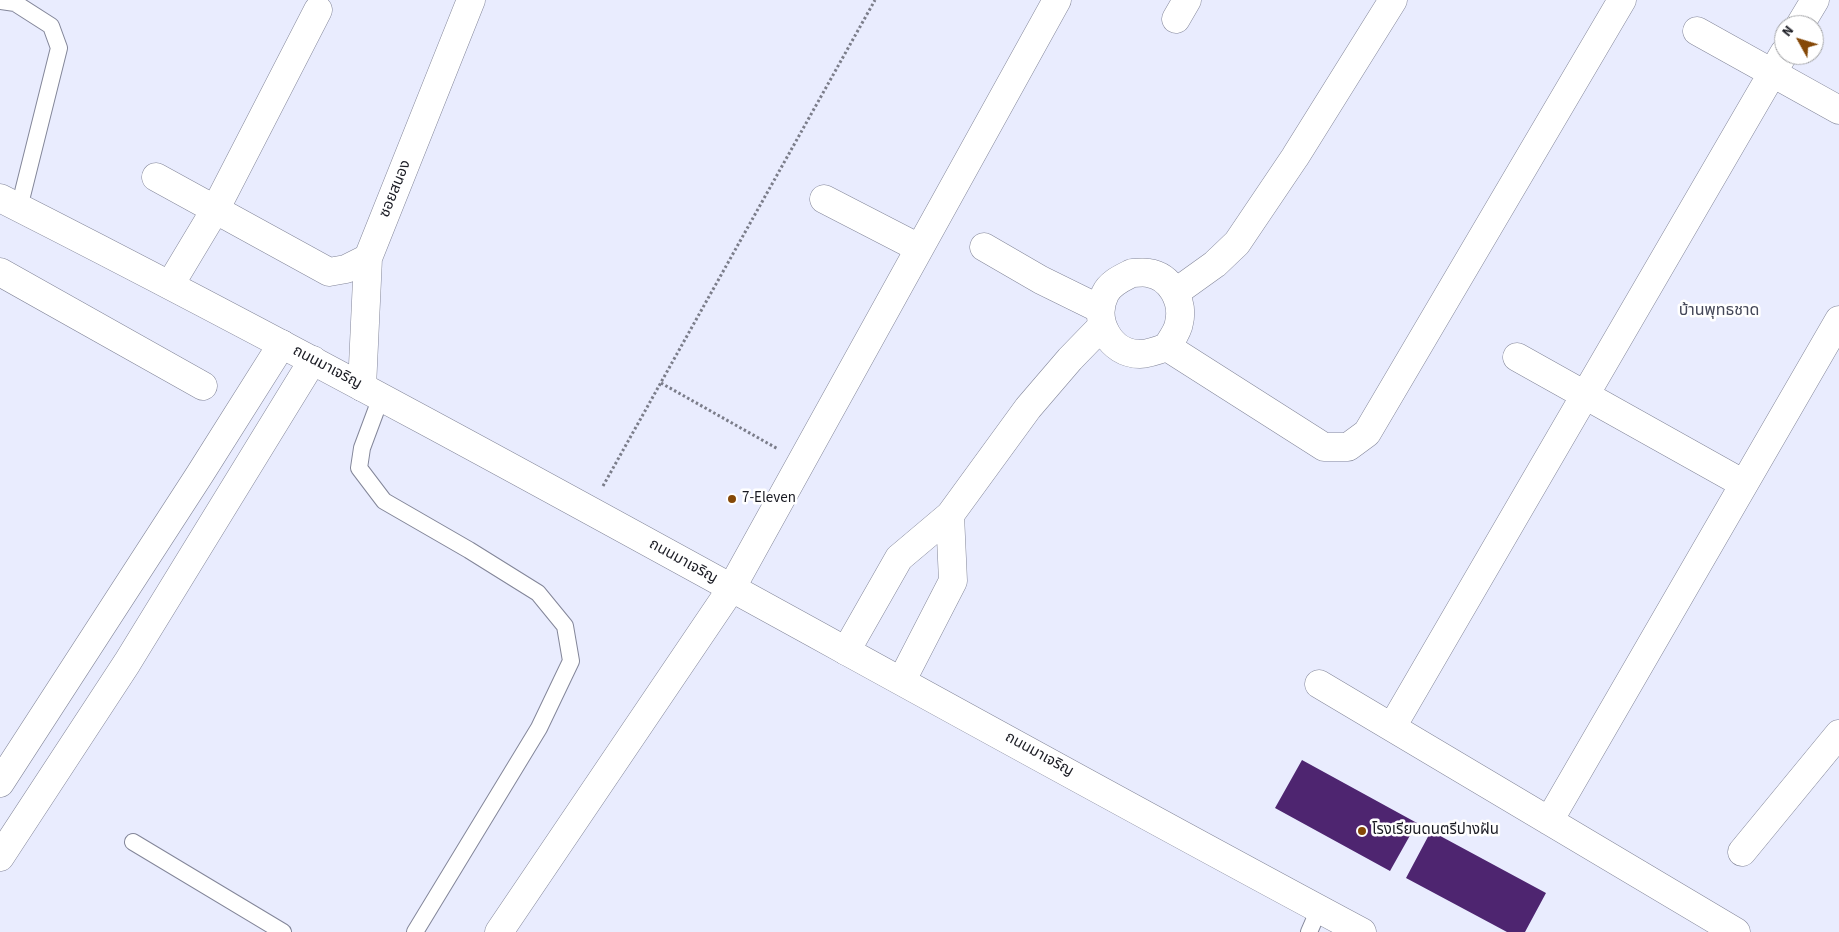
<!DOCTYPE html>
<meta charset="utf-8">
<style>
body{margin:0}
#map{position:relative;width:1839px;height:932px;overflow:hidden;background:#e9ecfe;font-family:"Source Sans 3",sans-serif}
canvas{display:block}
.north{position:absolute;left:1774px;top:15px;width:50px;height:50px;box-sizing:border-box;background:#fff;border:1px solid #a3a4a7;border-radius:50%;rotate:309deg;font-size:14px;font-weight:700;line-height:20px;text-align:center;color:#1a1b23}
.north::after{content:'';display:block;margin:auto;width:18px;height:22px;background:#854807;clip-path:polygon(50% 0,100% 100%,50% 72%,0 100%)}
</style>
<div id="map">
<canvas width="1839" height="932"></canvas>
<div class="north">N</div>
</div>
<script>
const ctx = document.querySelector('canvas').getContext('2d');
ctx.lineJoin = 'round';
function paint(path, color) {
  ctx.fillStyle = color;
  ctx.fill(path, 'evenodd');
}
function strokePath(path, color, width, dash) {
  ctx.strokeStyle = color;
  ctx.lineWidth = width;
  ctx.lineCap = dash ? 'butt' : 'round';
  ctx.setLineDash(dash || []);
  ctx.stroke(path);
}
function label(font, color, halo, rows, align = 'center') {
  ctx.font = font + ' "Source Sans 3","Noto Sans Thai",sans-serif';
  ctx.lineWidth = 5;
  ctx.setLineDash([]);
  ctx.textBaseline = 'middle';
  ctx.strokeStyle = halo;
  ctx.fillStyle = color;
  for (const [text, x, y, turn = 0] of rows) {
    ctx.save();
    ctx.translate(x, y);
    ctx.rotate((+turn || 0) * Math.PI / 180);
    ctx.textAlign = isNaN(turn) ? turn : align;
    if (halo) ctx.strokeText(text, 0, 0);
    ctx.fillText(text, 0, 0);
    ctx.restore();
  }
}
paint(new Path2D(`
 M1302 760 1417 823 1390 871 1275 808Z
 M1431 831 1546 893 1525 932H1507L1406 878Z`), '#4e2570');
const lane = new Path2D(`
 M0 1 15 3 51 26 59 48 19 208
 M381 397 362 448 359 468 384 501 469 550 538 593 565 626 571 661 539 728 415 932
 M133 842 283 932
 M1309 932 1319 909`);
const street = new Path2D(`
 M1176 19 1187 0
 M1800 25 1815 0
 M1697 31 1839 110
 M156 177 329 272 346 269 368 258
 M824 199 919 248
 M984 247 1041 280 1100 309
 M0 272 203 386
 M1132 273C1137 273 1143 272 1148 273 1171 276 1184 302 1179 323 1178 331 1171 340 1167 347 1159 350 1148 354 1140 354 1110 354 1092 320 1105 294 1110 283 1122 278 1132 273Z
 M170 285 215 210 318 10
 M1176 292 1215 264 1237 243 1295 157 1393 0
 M1167 347 1324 447H1348L1367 433 1622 0
 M1517 357 1744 484
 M362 387 368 258 471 0
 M846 651 899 558 950 515 1028 408 1070 359 1102 326
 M902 680 953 581 950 515
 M1319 684 1736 932
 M1392 727 1784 53
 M0 783 200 474 282 344
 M1549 821 1839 320
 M1742 852 1839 734
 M0 857 127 663 313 360
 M499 932 731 589 1057 0`);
const secondary = new Path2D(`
 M0 198C460 431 907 689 1362 932`);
strokePath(lane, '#838699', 18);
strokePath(street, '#838699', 29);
strokePath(secondary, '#838699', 29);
strokePath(new Path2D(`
 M661 383 778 449
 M603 486 875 0`), '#7b7d8a', 3, [2.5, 2.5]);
strokePath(lane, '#fff', 16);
strokePath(street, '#fff', 28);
strokePath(secondary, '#fff', 28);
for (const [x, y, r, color] of [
 [732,499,5,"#854807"],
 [1362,831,5,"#854807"]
]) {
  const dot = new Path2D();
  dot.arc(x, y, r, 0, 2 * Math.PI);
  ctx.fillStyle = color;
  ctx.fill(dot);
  strokePath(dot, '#fff', 2);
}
label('15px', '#1a1b23', '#fff', [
 ["ซอยสนอง",396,189,-68],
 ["ถนนมาเจริญ",327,368,28],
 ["ถนนมาเจริญ",683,562,29],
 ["ถนนมาเจริญ",1039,755,29]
]);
label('15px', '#1a1b23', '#fff', [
 ["7-Eleven",742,499],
 ["โรงเรียนดนตรีปางฝัน",1372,831]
], 'left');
label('16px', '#434657', '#fff', [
 ["บ้านพุทธชาด",1719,311]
]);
</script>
